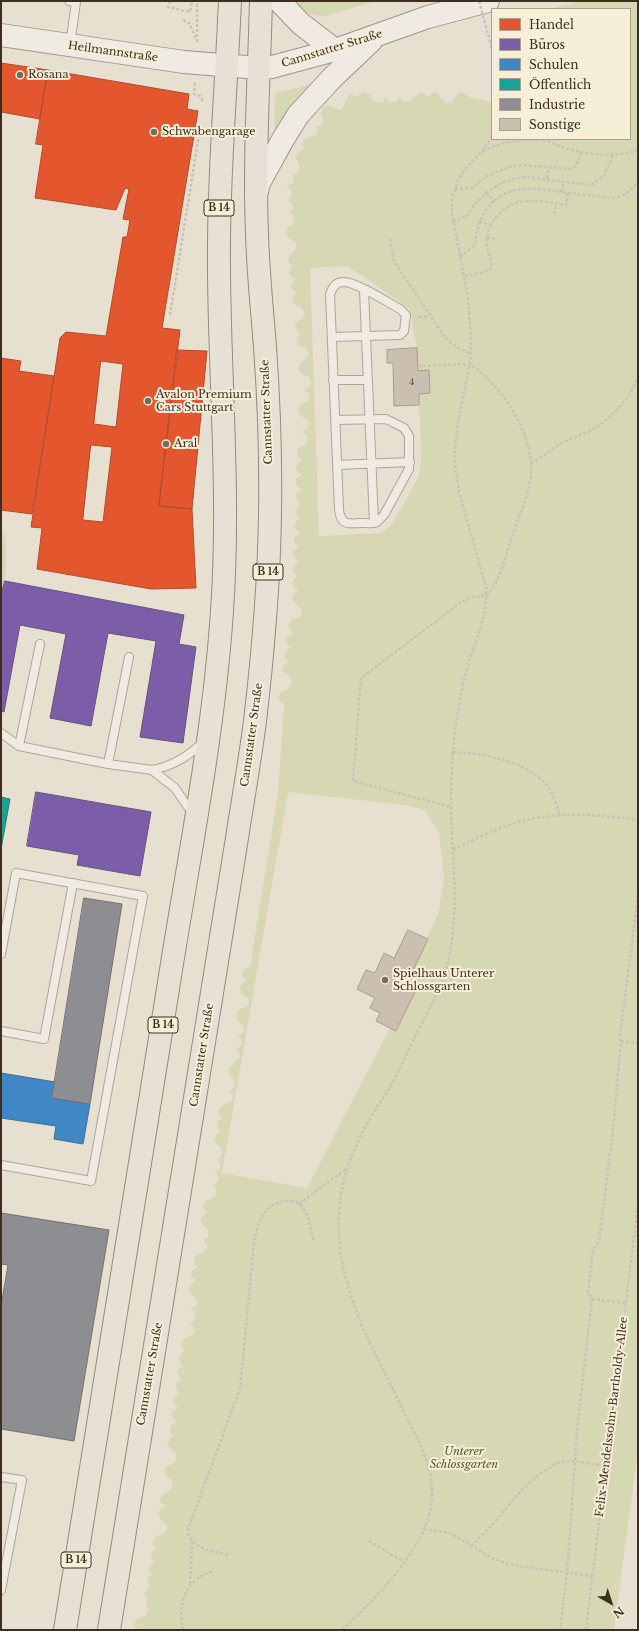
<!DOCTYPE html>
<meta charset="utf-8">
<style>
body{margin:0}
#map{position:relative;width:639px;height:1631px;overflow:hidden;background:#e7e0d1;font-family:"Libre Baskerville",serif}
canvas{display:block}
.frame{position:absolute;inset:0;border:2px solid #3d2e20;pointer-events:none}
.legend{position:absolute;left:491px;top:8px;width:140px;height:132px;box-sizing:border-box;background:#f7eed8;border:1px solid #ada18e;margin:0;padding:5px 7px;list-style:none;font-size:12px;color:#3d2e20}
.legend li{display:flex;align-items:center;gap:8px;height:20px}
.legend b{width:20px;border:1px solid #ada18e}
.north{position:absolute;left:591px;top:1583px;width:40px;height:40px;-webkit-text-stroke:3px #f7eed8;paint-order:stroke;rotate:141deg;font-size:11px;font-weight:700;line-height:16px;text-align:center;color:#3d2e20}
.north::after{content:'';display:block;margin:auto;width:14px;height:18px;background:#3d2e20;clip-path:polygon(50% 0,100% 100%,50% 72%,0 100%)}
</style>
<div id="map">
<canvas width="639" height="1631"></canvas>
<div class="frame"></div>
<ul class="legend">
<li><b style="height:11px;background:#e4572e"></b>Handel</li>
<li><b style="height:11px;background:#7b5ea7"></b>Büros</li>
<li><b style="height:11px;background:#3f88c5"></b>Schulen</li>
<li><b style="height:11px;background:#17a398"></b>Öffentlich</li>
<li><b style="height:11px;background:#8d8d92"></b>Industrie</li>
<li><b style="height:11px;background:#cbbfb2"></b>Sonstige</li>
</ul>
<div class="north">N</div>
</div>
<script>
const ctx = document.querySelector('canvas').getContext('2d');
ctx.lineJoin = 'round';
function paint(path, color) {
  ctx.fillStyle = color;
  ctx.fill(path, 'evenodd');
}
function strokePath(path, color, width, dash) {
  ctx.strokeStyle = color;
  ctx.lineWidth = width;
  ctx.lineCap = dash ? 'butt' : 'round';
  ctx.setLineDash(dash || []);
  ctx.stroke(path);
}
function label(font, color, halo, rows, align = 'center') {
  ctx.font = font + ' "Libre Baskerville",serif';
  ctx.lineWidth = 4;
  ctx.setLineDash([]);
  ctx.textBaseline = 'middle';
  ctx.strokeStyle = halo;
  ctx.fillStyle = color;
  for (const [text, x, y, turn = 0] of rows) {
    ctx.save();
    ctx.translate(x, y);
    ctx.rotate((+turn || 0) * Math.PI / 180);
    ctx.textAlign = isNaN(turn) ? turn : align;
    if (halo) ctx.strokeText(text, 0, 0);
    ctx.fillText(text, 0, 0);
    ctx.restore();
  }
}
paint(new Path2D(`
 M291 1H377L325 16C310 16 302 11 291 1Z
 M580 1H638V1449L614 1630H135L137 1629 134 1626 136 1619 145 1616 149 1611 146 1604 147 1601 144 1594 147 1589 150 1588 147 1581 149 1576 152 1575 149 1569 151 1564 154 1562 151 1555 152 1552 156 1548C146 1536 162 1537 167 1530V1525L160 1519 158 1514 160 1509 165 1506 160 1501 161 1496C165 1492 170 1492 173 1487L172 1481 164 1473C163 1465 170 1466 175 1462L177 1457C176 1450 169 1450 167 1444L170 1438 174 1436C167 1431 169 1425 176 1422L171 1415 173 1411 178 1408 173 1401 175 1396 180 1394C174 1389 174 1382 182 1380L177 1373 179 1368 184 1366C179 1362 178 1359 181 1354L185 1351 182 1348 181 1343 184 1339 192 1335 194 1331 192 1325 188 1323H192L196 1318 195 1312 190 1309 196 1307 198 1301 189 1291V1286L196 1281 191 1276 192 1271 198 1267 195 1264 194 1258C197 1253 204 1254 207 1248L206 1243 203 1240 208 1237 209 1231 202 1224 200 1220 203 1215 207 1213 203 1207C203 1198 213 1201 216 1194V1188L213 1185C219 1183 220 1177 215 1172L219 1170 221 1165 217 1159 220 1158 223 1152C222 1146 216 1145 214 1139L217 1134 221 1132 217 1126 218 1121 223 1118C211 1108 226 1105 232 1100L233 1095 229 1091C243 1083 228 1078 228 1069L240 1057 239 1052 236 1049C243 1047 244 1041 238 1036L243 1033 244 1027 237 1020 236 1015 238 1010 246 1007 249 1004 248 998 241 993 240 988 242 983 247 981 242 976 243 970 250 967 278 793 284 704 280 701 278 697 281 692 288 689 292 684 291 678 284 673 282 669 285 664 289 662 285 658V653L288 649 291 648 286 642 287 637 293 633 289 629V624L292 620 300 617 302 612C301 605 294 605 292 598L294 593 298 591 295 588 292 584 294 579 298 576C294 574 292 571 293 566L299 562C294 559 293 556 294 551L299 547 294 542V537L300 533 296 530C293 525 295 521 300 518L296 515 295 510 301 504 296 499V494L301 489C297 486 295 484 296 479L302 475 298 472 296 468 298 463 302 460 297 455V450C302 444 310 445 307 436L302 432 307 429 309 424 307 420 300 415 298 410 300 406 309 400V393L304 390 309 387 311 382 309 377 302 374 299 370 300 363 307 358 309 353 306 349 298 345 296 340 300 334 296 330 295 324 302 319 305 314 302 308 296 305 292 301 293 296 296 293 291 287 292 282 295 279 291 277 289 272 293 266 290 264 288 259 297 247 295 242 288 237 286 234 287 228 292 225 294 220 293 215 289 213 293 209 292 203 288 200C293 196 293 189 286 186L293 183 294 180 292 174C306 172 297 164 296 157L299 151 303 150 302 143 306 138 315 136 318 131 315 126 321 125 323 122 321 112 324 107 328 105 340 110 344 107C347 100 346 90 357 97L364 92 369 94 373 101 378 103 383 102 385 97 390 103 397 102 400 97 403 102C414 105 418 84 428 97L431 93 436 92C441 95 441 101 447 104L453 102 456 95 461 92 466 94 469 97 492 102V139H630V9H551ZM348 266 410 309 417 348 418 371H429L430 393 419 394 421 462 418 478 392 524 387 529 381 533 319 536 310 268ZM288 792 405 805 425 810 439 833 444 879 438 914 405 987 415 992 396 1031 390 1028 307 1188 222 1173Z
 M310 85H311L274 135 275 95 279 92Z
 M1 524C9 546 7 573 1 596Z`), '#d6d7b3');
const shops = new Path2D(`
 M1 63 48 70 40 119 1 112Z
 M48 70 189 94 187 109 198 111 162 328 180 330 159 506 192 509 196 588 151 589 37 569 42 528 31 527 60 338 66 332 106 336 123 237H127L130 220 123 219 129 189 125 188 116 210 35 198 43 145 36 144ZM101 361 123 364 116 427 94 424ZM91 445 112 447 103 522 83 520Z
 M177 350 207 351 192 509 159 506Z
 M1 358 21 361 19 371 54 376 32 514 1 510Z`);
paint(shops, '#e4572e');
strokePath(shops, '#b24b2a', 1);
const offices = new Path2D(`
 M5 581 184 615 179 644 196 647 183 743 140 737 156 641 108 633 91 726 50 718 66 634 20 625 4 712 1 711V596Z
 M36 792 151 812 140 876 77 865 79 855 27 846Z`);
paint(offices, '#7b5ea7');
strokePath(offices, '#68507e', 1);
const schools = new Path2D(`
 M1 1073 55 1082 52 1098 90 1104 83 1144 54 1139 56 1126 1 1118Z`);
paint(schools, '#3f88c5');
strokePath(schools, '#3e6d94', 1);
const public = new Path2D(`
 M1 797 10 799 1 849Z`);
paint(public, '#17a398');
strokePath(public, '#228074', 1);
const industry = new Path2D(`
 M84 898 122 904 90 1104 52 1098Z
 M1 1213 109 1230 74 1441 1 1429V1306L8 1265 1 1264Z`);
paint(industry, '#8d8d92');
strokePath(industry, '#757070', 1);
const building = new Path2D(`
 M417 348 418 371 429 370 430 393 419 394V405L394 406 393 363H387V350Z
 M408 930 428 939 405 987 415 992 396 1031 376 1021 380 1013 370 1008 375 998 357 989 366 970 375 973 384 953 394 958Z`);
paint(building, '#cbbfb2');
strokePath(building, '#a89c90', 1);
const lane = new Path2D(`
 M69 1 76 2 70 45
 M364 290 374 523
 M332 337 400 335 404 331 406 315 400 309C389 303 356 282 344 282 336 282 332 287 330 295 333 366 336 438 339 509 340 525 348 524 361 523 366 523 372 524 377 522L384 515 409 469V436L404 428 386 419 335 420
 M333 380H368
 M337 465 410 462
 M1 733 19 746 108 764 152 770 175 788 192 813
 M19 746 40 644
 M108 764 129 657
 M152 770C173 766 188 757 203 742
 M1 954 16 873 143 896 91 1181 1 1165
 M1 1031 44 1039 73 883
 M1 1477 22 1480 1 1590`);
const secondary = new Path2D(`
 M279 1 301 24 335 50
 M1 35 184 62 259 68 272 67 335 50 428 17 488 1
 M256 195 259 183 282 141 298 115 332 78 371 41`);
const primary = new Path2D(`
 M65 1630C99 1410 137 1190 171 970 190 851 214 731 222 611 230 498 220 386 219 273 218 182 226 92 230 1
 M109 1630 237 838C243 799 250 760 255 721 263 653 269 584 270 515 271 459 269 403 265 347 262 309 258 271 257 233 254 156 259 78 261 1`);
strokePath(lane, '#ada599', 10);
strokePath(secondary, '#9c958a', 24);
strokePath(primary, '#928b80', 24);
strokePath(new Path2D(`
 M170 1 168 7 190 12 192 1
 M183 20 189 23 196 38
 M197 42V1
 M195 83 194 94 200 96 203 101
 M543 139C572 153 607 160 638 150
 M483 151C507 140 519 140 544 140
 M547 178 549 167
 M455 189 472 188 485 177 509 167 523 165 571 169 576 166 581 152
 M561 192 564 181
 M486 193 495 201
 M554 214 556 204
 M453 222 468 215 474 205 486 193 501 183 513 179 527 177 591 185 604 176 613 155
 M479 222 490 225
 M487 238 496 239
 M390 239 393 257 395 263 445 337 455 346 471 354
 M460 257 475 245C476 218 492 192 522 189 537 188 553 191 568 193 583 195 597 196 611 198 623 197 631 191 638 181
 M465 276 485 272 491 268C493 258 485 250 487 238 488 229 492 221 499 214 518 194 542 202 566 205L568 193
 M170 315 201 122
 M419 317 429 316
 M418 366 470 364C477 370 485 375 491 382 513 405 534 442 531 475 529 495 519 515 513 534 506 554 502 578 487 595L472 597 460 603 361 678 353 781 451 807
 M531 463C542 458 551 449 562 443 571 438 581 435 590 431 611 419 629 400 638 377
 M453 752C483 753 525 761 546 784 553 792 557 805 560 815
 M453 849C472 841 492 830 512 824 552 811 597 814 638 820
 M621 1041 638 1043
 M299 1204 346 1169
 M592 1299 626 1303
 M424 1529 450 1533 492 1558 506 1563 518 1566 592 1576
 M369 1541 404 1562
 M471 1546 493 1524 518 1494 537 1476 556 1463 574 1461 606 1466
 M228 1555C214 1551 188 1549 188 1529L240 1389 254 1242C258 1222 264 1202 288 1201 294 1201 298 1202 302 1207 310 1216 311 1231 314 1242
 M190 1584 192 1541
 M183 1630C177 1603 186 1578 214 1571
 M342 1630C372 1602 415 1559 428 1519 441 1478 420 1444 402 1408 390 1382 376 1357 365 1332 348 1294 336 1253 339 1212 341 1178 354 1145 371 1117 378 1105 386 1095 392 1083 402 1065 410 1046 420 1027 426 1014 434 1001 440 987 463 931 452 868 451 808 451 781 452 752 456 724 459 706 461 687 467 669 474 642 489 615 486 587L459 492 454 456 458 422 470 364 471 341 468 298 452 213V199L458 180 466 168 482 151 492 137
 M560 1630 567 1573 577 1431 592 1299 588 1293 593 1249 599 1242 613 1130 621 1041 620 1035 638 896
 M586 1630 638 1204`), '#c8c2b9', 2.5, [3, 2]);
strokePath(lane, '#efebe3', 8);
strokePath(secondary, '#efebe3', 22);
strokePath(primary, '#e6e1d4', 22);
strokePath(new Path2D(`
 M479 1 492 49`), '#c8c2b9', 2.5, [3, 2]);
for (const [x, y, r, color] of [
 [20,75,4,"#786c5e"],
 [154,132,4,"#786c5e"],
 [148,401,4,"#786c5e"],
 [166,444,4,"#786c5e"],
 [385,980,4,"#786c5e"]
]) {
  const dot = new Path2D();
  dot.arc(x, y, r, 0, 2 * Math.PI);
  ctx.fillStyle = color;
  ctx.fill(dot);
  strokePath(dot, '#f7eed8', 1.5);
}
label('9px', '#605244', null, [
 ["4",412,382]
]);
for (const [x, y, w] of [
 [219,208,30],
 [268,572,30],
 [163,1025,30],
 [76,1560,30]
]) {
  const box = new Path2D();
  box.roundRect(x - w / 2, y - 8, w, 16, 3);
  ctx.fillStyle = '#f7eed8';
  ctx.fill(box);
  strokePath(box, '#3d2e20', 1);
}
label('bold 10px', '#3d2e20', null, [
 ["B 14",219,208],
 ["B 14",268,572],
 ["B 14",163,1025],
 ["B 14",76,1560]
]);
label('11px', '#3d2e20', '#f7eed8', [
 ["Cannstatter Straße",332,49,-17],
 ["Heilmannstraße",113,52,8],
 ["Cannstatter Straße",267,412,-92],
 ["Cannstatter Straße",252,735,-82],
 ["Cannstatter Straße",202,1055,-81],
 ["Cannstatter Straße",150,1374,-80],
 ["Felix-Mendelssohn-Bartholdy-Allee",612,1417,-83]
]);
label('11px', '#3d2e20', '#f7eed8', [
 ["Rosana",28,75],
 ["Schwabengarage",162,132],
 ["Avalon Premium",156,395],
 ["Cars Stuttgart",156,408],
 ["Aral",174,444],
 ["Spielhaus Unterer",393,974],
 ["Schlossgarten",393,987]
], 'left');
label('italic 11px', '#4d5a26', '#f7eed8', [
 ["Unterer",464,1452],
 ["Schlossgarten",464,1465]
]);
</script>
